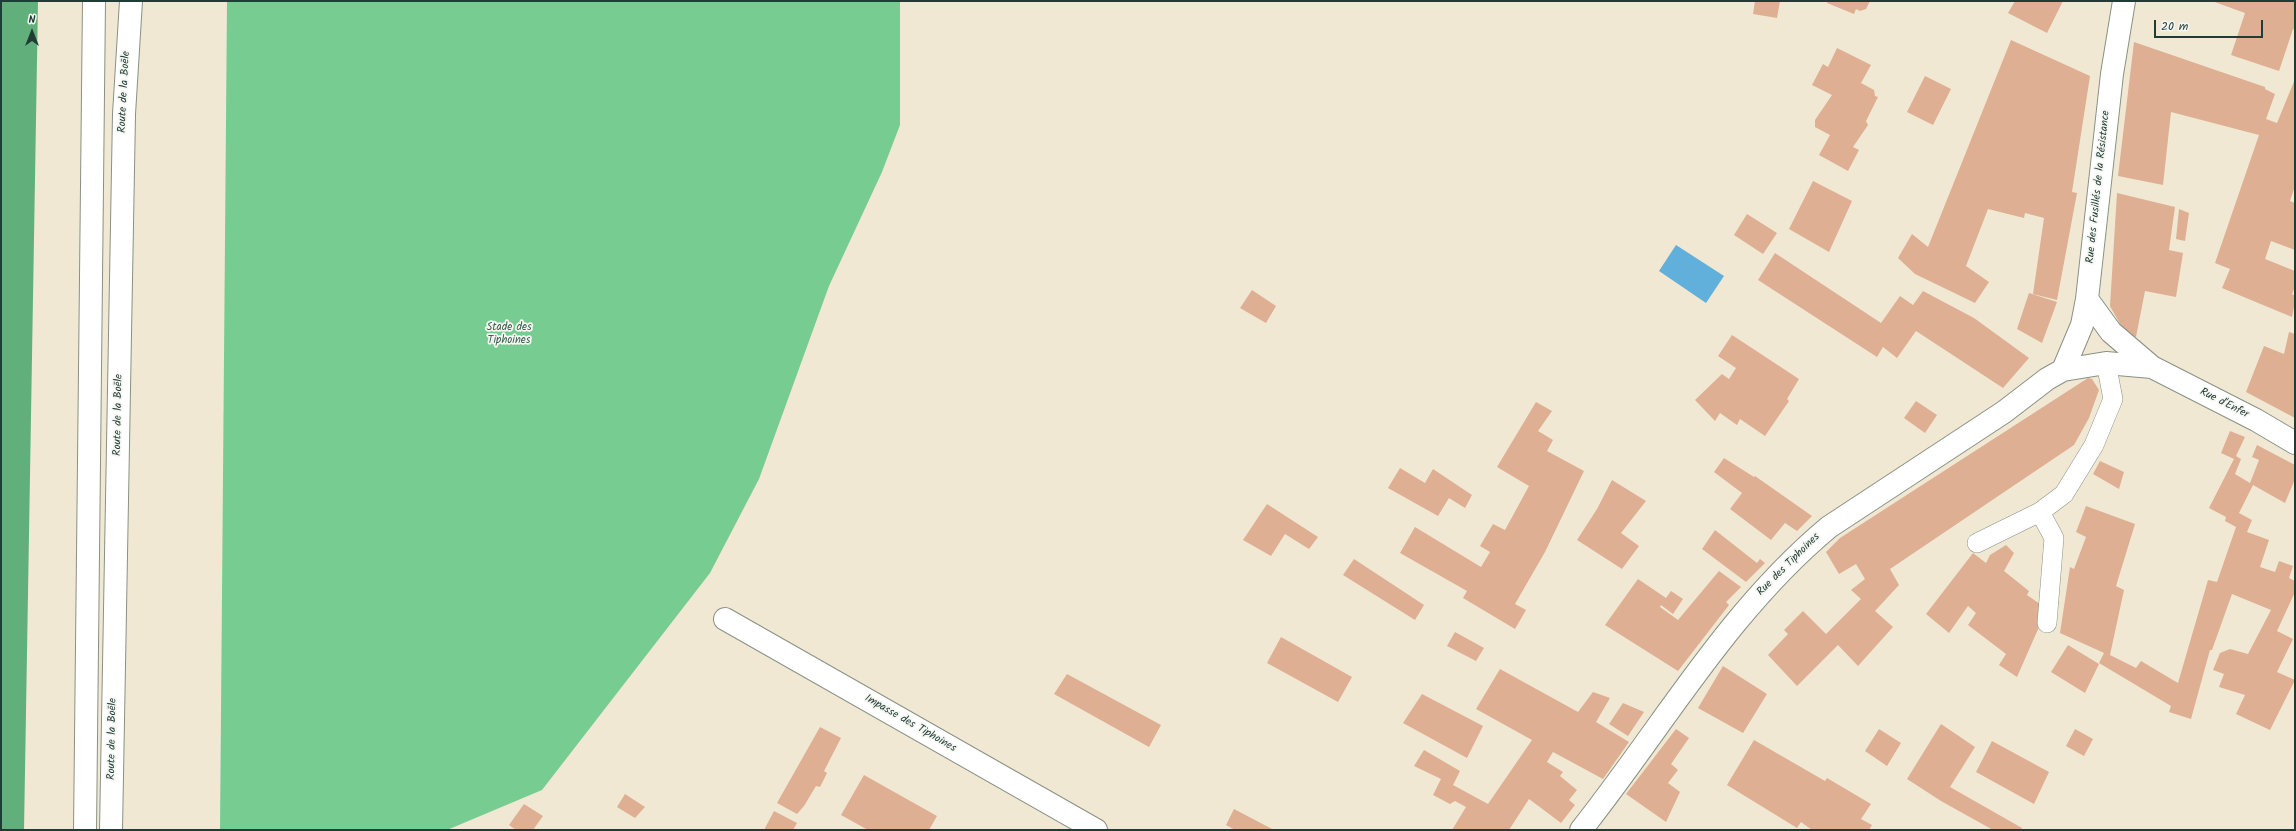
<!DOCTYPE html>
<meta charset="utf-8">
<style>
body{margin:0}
#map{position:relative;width:2296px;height:831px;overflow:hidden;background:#f1e8d4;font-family:Kalam,sans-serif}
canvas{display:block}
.frame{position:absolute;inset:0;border:2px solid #1f3d34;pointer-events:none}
.north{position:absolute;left:12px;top:12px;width:40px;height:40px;-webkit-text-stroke:3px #f6f6f2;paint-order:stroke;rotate:0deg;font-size:11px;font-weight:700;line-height:16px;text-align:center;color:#1f3d34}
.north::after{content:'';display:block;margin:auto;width:14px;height:18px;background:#1f3d34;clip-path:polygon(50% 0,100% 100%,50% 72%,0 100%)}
.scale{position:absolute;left:2154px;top:20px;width:109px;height:18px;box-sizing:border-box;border:2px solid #1f3d34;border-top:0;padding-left:5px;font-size:12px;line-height:14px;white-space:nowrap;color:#1f3d34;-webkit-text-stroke:3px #f6f6f2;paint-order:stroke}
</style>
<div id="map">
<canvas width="2296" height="831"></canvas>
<div class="frame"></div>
<div class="north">N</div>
<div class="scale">20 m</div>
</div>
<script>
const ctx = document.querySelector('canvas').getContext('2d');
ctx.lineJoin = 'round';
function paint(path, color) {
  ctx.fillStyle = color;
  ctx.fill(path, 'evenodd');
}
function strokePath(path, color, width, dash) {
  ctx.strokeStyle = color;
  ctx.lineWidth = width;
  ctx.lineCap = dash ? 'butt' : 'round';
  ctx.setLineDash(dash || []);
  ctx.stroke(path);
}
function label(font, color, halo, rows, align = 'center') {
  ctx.font = font + ' Kalam,sans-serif';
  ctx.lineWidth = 3.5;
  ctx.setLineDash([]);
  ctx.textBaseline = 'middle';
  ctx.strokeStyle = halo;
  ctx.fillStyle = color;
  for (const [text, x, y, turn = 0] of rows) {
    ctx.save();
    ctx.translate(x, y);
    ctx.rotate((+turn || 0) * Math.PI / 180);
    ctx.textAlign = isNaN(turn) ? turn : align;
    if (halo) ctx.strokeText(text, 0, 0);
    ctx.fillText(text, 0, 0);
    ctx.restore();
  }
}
paint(new Path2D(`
 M227 1H900V125L882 172 829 286 759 479 710 573 542 790 447 830H220Z`), '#77cd91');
paint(new Path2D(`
 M1 1H38L24 830H1Z`), '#61b07b');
paint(new Path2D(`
 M1676 245 1724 276 1706 303 1659 271Z`), '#61afdb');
paint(new Path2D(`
 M1755 1H1780L1777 18 1753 14Z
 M1828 1H1870L1866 9 1860 11 1856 9 1854 14 1827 3Z
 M2015 1H2063L2047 33 2008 13Z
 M2212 1H2295V30L2293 29 2279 71 2231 55 2245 13Z
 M2011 40 2090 76 2072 192 2077 193 2057 300 2033 294 2044 218 2025 213 2024 218 1988 209 1966 266 1989 282 1975 303 1915 274 1898 258 1912 234 1928 247Z
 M2134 42 2265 87V89L2275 94 2266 119 2277 123 2295 79V186L2290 201 2295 203V250L2271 241 2265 259 2295 271V287L2292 294 2295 296V302L2292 317 2222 288 2230 269 2215 263 2259 135 2171 112 2163 185 2118 176Z
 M1837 48 1871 65 1861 83 1874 90 1875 96 1878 97 1866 121 1868 125 1853 147 1859 150 1848 171 1819 155 1830 135 1815 127V120L1832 95 1812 85 1823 64 1828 67Z
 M1925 76 1951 89 1933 125 1907 112Z
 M1813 181 1852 201 1829 252 1789 229Z
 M2117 193 2175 207 2169 250 2183 253 2176 297 2145 291 2136 337 2124 331 2110 306Z
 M2179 209 2189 213 2185 241 2176 239Z
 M1747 214 1777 233 1763 254 1734 235Z
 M1775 253 1881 323 1900 296 1913 305 1923 291 1974 318 2029 358 2003 388 1916 331 1897 358 1883 347 1877 357 1758 280Z
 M1252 290 1276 306 1266 323 1240 308Z
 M2029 293 2057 302 2042 343 2017 329Z
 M2289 332 2295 334V418L2246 392 2264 346 2284 354Z
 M1732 335 1799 379 1787 399 1789 401 1765 436 1740 419 1737 425 1720 413 1715 421 1695 400 1722 374 1729 379 1736 368 1718 356Z
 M2088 378 2092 379 2099 390 2089 418 2074 445 1890 569 1899 585 1875 611 1893 627 1858 666 1838 645 1797 686 1768 655 1788 634 1784 630 1803 611 1826 634 1861 599 1851 590 1865 579 1856 564 1839 574 1826 552 1840 538Z
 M1916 401 1937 415 1925 433 1904 418Z
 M1536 402 1552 411 1538 431 1553 440 1547 451 1584 471 1545 552 1515 604 1526 610 1515 629 1463 598 1467 591 1400 553 1415 527 1481 567 1490 552 1480 546 1493 524 1505 530 1529 486 1497 467Z
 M2230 431 2245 437 2236 456 2241 459 2235 474 2250 483 2259 460 2252 457 2257 445 2295 465V479L2285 503 2253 485 2239 513 2252 520 2247 532 2269 540 2260 567 2275 572 2279 561 2293 566 2289 578 2295 581V592L2277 631 2293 639 2277 672 2295 680 2270 730 2236 714 2245 695 2219 687 2224 674 2213 670 2220 653 2230 649 2248 654 2271 610 2232 594 2212 650H2210L2191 719 2169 712 2171 706 2099 663 2104 653 2060 633 2070 567 2074 569 2086 537 2076 532 2086 506 2135 524 2116 586 2124 590 2110 655 2136 668 2141 661 2178 683 2208 580 2217 582 2236 527 2225 521 2226 517 2209 508 2234 459 2221 453Z
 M1724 458 1754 477 1755 476 1812 516 1797 531 1785 523 1771 540 1730 509 1742 493 1714 472Z
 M2100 461 2124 472 2119 489 2093 474Z
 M1400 468 1425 483 1433 469 1472 495 1465 508 1449 498 1438 516 1388 488Z
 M1612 480 1646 501 1621 533 1639 546 1622 569 1577 540 1597 509Z
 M1267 504 1318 537 1309 549 1285 534 1271 556 1243 540Z
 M1715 530 1757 563 1760 559 1765 563 1746 582 1702 549Z
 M2006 545 2014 553 2004 571 2029 591 2027 595 2040 604 2039 627 2017 677 1999 665 2006 654 1968 625 1976 613 1968 606 1949 633 1926 614 1973 553 1986 563 1990 555Z
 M1354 559 1424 605 1415 620 1343 575Z
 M1719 571 1741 587 1726 602 1729 605 1678 671 1605 625 1638 579 1666 598 1671 591 1683 599 1673 614 1661 605 1660 607 1678 620Z
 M1455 632 1484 648 1476 661 1447 646Z
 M1281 637 1352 677 1338 702 1267 663Z
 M2068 645 2099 664 2085 693 2051 672Z
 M1723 666 1767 694 1743 733 1698 708Z
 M1500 669 1578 712 1593 692 1610 698 1596 722 1629 742 1603 779 1553 752 1547 762 1563 772 1560 776 1577 790 1569 800 1575 805 1561 823 1529 799 1509 830H1452L1466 807 1455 801 1450 804 1433 795 1441 779 1414 766 1424 750 1460 771 1453 785 1488 804 1532 740 1476 709Z
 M1067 674 1161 725 1149 747 1054 694Z
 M1422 694 1483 726 1467 758 1403 723Z
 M1623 703 1644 712 1628 736 1609 724Z
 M1941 724 1975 747 1950 787 2022 828 2021 830H1993L1941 801 1907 779Z
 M820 727 841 738 824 771 827 773 820 787 816 786 804 806 797 814 777 803Z
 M1676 729 1689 738 1671 764 1678 770 1668 783 1680 792 1666 822 1626 794Z
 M1879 729 1901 743 1887 766 1865 751Z
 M2075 729 2093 739 2084 756 2066 746Z
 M1754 740 1825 781 1827 778 1871 804 1861 819 1872 825 1869 830H1812L1801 822 1797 828 1727 785Z
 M1992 741 2049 772 2034 804 1976 772Z
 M864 775 937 816 929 830H868L841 815Z
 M625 794 645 807 635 818 617 807Z
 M524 804 543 816 533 830H516L509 825Z
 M1234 809 1274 830H1235L1226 825Z
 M774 811 797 823 793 830H764Z`), '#deaf92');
const lane = new Path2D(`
 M2040 512 2054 538 2047 623
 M1977 543 2040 512 2064 494 2094 445 2113 399 2106 363`);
const street = new Path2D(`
 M725 619 1096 830`);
const secondary = new Path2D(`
 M2087 299 2111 332 2152 367 2256 420 2295 443
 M2063 370 2082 325 2087 299 2112 74 2124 1
 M85 830 94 1
 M111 830 124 114 131 1
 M1581 830C1662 728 1727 612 1829 527L2004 412 2047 379 2063 370 2106 363 2152 367`);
strokePath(lane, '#889284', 20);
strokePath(street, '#889284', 24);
strokePath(secondary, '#889284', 24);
strokePath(lane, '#fff', 19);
strokePath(street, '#fff', 22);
strokePath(secondary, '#fff', 22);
label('11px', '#1f3d34', '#f6f6f2', [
 ["Route de la Boële",125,92,-87],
 ["Rue des Fusillés de la Résistance",2099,187,-84],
 ["Rue d'Enfer",2224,404,27],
 ["Route de la Boële",119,415,-89],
 ["Rue des Tiphoines",1789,565,-45],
 ["Impasse des Tiphoines",910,724,30],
 ["Route de la Boële",113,739,-89]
]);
label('11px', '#35614b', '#f6f6f2', [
 ["Stade des",509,328],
 ["Tiphoines",509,341]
]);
</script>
